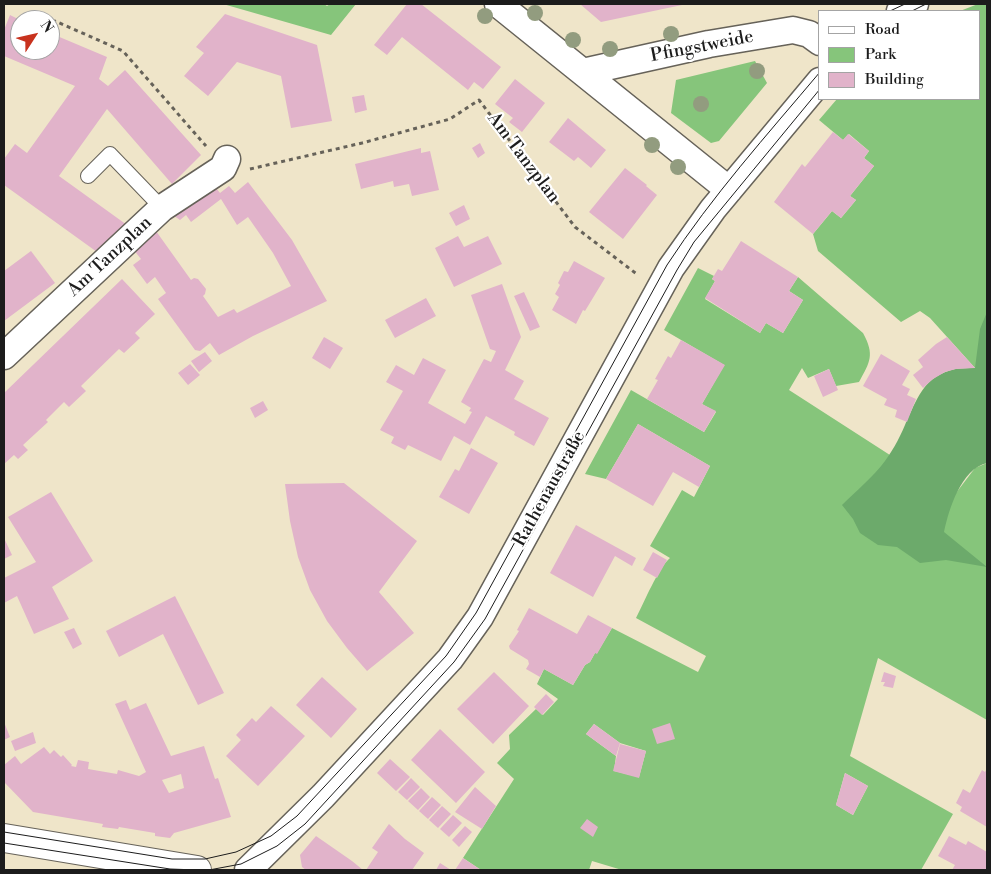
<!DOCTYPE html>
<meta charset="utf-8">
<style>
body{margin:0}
#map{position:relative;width:991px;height:874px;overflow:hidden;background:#efe5c9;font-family:"Libre Bodoni",serif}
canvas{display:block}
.frame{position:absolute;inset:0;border:5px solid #1c1c1c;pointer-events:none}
.legend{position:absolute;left:818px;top:10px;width:162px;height:90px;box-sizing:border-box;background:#fff;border:1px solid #a4a4a4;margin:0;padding:6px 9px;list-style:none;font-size:15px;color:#1c1c1c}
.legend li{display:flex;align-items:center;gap:10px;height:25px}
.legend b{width:25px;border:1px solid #a4a4a4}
.north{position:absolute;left:10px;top:10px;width:50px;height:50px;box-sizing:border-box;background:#fff;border:1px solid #a4a4a4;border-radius:50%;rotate:55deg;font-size:14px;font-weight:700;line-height:20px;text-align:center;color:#1c1c1c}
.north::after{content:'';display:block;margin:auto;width:18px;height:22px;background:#c8321e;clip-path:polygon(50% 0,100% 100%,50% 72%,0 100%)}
</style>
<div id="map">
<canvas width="991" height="874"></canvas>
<div class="frame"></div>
<ul class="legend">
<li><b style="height:6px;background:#fff"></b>Road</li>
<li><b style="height:14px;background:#86c57b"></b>Park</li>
<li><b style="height:14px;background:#e1b3ca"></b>Building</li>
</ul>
<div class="north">N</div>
</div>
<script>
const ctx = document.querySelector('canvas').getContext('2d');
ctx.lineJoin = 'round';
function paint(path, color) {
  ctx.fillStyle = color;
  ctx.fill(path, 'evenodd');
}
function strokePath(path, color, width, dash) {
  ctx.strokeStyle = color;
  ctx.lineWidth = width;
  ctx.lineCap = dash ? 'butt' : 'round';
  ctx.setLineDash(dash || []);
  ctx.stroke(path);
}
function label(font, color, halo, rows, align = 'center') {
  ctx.font = font + ' "Libre Bodoni",serif';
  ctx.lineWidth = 4.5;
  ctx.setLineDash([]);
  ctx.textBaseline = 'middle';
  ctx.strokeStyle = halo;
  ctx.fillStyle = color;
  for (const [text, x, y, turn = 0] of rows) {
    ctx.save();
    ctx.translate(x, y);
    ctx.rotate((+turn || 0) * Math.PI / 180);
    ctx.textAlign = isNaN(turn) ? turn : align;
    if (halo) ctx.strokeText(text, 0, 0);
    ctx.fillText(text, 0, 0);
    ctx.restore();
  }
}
paint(new Path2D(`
 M223 4H324L327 6 330 4H356L331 35Z
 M978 4H987V362L975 368 930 318 920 311 901 322 818 251 813 234 832 211 841 218 856 200 850 196 874 166 864 158 869 151 849 134 843 140 819 120 837 99H980V11H960Z
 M755 61 767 83 719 141 711 143 671 113 676 80Z
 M698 268 714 276 712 279 715 281 705 299 760 333 766 323 783 333 803 300 789 291 798 277 863 333C875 355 870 362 859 382L836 386 829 369 808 378 802 368 789 390 893 457 956 493 975 468 987 463V720L878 658 850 756 953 814 921 870H622L592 861 589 870H481L463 858 514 779 497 763 510 749 509 735 536 709 543 715 558 699 537 684 544 669 573 685 585 665 590 662 595 653H597L612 628 698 672 706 656 636 618C644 603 658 568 670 558L650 546 682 490 694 497 710 466 638 424 606 479 585 474 631 390 704 432 716 412 702 404 724 365 664 330ZM594 724 620 743 646 751 639 777 614 771 616 756 586 734ZM845 773 868 786 853 815 836 805Z`), '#86c57b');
paint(new Path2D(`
 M987 312V463C961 469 949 509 944 532L987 567 946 560 920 563 897 547 878 545 860 533 853 519 842 505C856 491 873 477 885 461 894 449 902 433 907 420 919 395 925 376 955 369 961 368 968 368 975 368L980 329Z`), '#6caa6b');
paint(new Path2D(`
 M407 4H421L501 67 483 89 474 82 468 90 402 37 387 55 374 45Z
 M580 4H682V5L601 22Z
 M225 14 317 45 332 121 291 128 281 76 237 62 208 96 184 76 204 53 196 47Z
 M10 15 20 20V50H50V33L107 57 99 79 108 86 125 70 201 155 172 184 107 109 59 176 127 225 97 252 4 185V159L15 144 27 153 75 86 4 56V30Z
 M515 79 545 103 522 132 509 122 513 118 495 104Z
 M364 95 367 110 355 113 352 97Z
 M568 118 606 150 591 168 578 157 574 161 549 142Z
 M833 132 843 140 848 134 869 151 864 158 874 166 850 196 856 200 841 218 832 211 813 234 774 202 802 164 805 167Z
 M480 143 485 153 478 158 472 148Z
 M421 148V153L430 151 439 190 412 196 409 184 394 187 393 181 361 189 355 164Z
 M625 168 647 185 646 186 657 195 623 239 589 212Z
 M248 182 292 240 327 301 253 336 219 355 210 343 200 351 195 350 158 299 166 293 155 277 147 284 133 265 141 259 133 249 156 231 191 280 194 278 198 279 206 289 205 294 203 296 218 317 234 309 237 313 291 286 273 253 248 217 237 225 221 199 191 222 186 215 180 220 170 213 212 183 220 193 229 186 235 193Z
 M464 205 470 219 456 226 449 213Z
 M458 236 464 247 488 236 502 264 454 287 435 248Z
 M741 241 798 277 789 291 803 300 783 333 766 323 760 333 705 298 715 281 712 279 718 269 722 271Z
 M31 251 55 283 4 321V271Z
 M574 261 605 278 585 311 583 310 576 324 552 310 559 297 555 294 560 285 558 283 564 271 568 272Z
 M122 279 155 314 135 333 140 338 124 353 119 349 81 386 86 391 69 407 64 402 46 420 48 422 23 445 28 450 18 459 14 455 4 464V393Z
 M502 284 521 337 505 370 524 381 514 399 549 418 534 446 514 435 515 432 486 416 470 445 454 436 441 461 408 445 405 450 391 443 394 437 380 430 403 391 386 382 396 365 414 375 423 358 446 370 428 403 465 424 472 412 469 411 471 408 461 402 484 359 491 362 496 351 490 349 471 295Z
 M524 292 540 327 530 331 514 296Z
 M426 298 436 316 395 338 385 320Z
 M324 337 343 348 330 369 312 358Z
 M947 337 975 368 956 369 945 372 933 379 923 388 913 375 923 367 918 360 936 344Z
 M681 340 725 365 702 404 716 411 704 432 647 399 658 380 655 379 668 356 671 358Z
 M205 352 212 361 199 372 191 361Z
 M881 354 910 371 902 385 910 389 907 395 916 399 907 422 895 417 897 410 884 405 887 399 863 386Z
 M190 364 200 375 188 385 178 373Z
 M829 369 838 390 823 397 814 376Z
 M263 401 268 410 255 418 250 408Z
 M638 424 710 466 699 487 673 472 653 506 606 479Z
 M471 448 498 463 469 514 439 497 455 469 459 471Z
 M344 483 417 541 379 592 414 633 367 671 347 648 327 621 310 590 298 557 290 521 285 484Z
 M51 492 93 561 52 587 69 619 34 634 17 596 4 603V578L36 562 8 517Z
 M576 525 636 558 632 566 615 556 593 597 550 573Z
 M4 538 12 555 4 559Z
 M653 552 667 560 657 578 643 570Z
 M175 596 224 693 198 705 163 634 119 657 106 631Z
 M529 608 577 634 588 615 612 628 597 654 595 653 590 662 585 665 573 685 544 669 540 677 526 669 529 664 528 660 510 649 509 646 519 631 517 630Z
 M74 628 82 644 73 649 64 632Z
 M494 672 529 706 493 744 457 709Z
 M884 672 896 676 893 688 883 686 885 682H881Z
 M322 677 357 709 331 738 296 705Z
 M546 694 554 702 542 715 534 707Z
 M126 700 130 710 146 703 171 756 204 746 215 779 218 778 231 817 174 833 170 838 155 836V833L119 827 118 829 102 827 103 824 33 812 4 782V765L15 756 21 764 44 747 50 754 54 750 61 757 63 755 72 765 71 766 76 767 78 760 89 762 88 769 117 774 118 770 139 776 146 772 115 704ZM181 774 184 788 169 793 162 780Z
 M271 706 305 736 258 786 226 756 241 740 236 735 252 718 256 722Z
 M4 722 10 737 4 740Z
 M670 723 675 739 657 744 652 729Z
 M594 724 620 743 616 756 586 734Z
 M440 729 485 772 456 803 411 760Z
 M33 732 36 743 15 751 11 741Z
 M620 744 646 751 639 778 613 771Z
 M390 759 410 777 396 791 377 773Z
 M987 768V827L960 811 962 807 956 803 963 789 970 793 982 770 985 772Z
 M845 773 868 786 853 815 836 805Z
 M411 778 420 787 407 800 398 792Z
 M475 787 496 806 482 829 455 812Z
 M421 788 430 797 418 810 408 801Z
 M432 797 441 805 428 819 419 811Z
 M442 806 451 814 438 828 429 820Z
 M453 815 462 823 449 837 440 829Z
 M587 819 598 827 593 837 580 828Z
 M389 824 405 839 424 853 412 870H366L378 852 372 848Z
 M465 826 472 832 459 847 452 840Z
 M316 836 352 861 363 870H306L302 867 300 855Z
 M949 836 966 845 968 841 987 852V870H952L955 865 938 856Z
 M463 858 481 870H455Z
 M440 863 451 870H436Z`), '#e1b3ca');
const service = new Path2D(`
 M88 176 110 154 162 208`);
const minor = new Path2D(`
 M498 4 729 190
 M900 11 915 4
 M583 72 709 44 793 30 809 34 820 42
 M4 356 162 208 223 168 227 159
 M248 870 323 796 450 659 480 617 671 268 713 209 820 81`);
const secondary = new Path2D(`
 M4 838 197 870`);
strokePath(service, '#666259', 16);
strokePath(minor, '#666259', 29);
strokePath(secondary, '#666259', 30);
strokePath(new Path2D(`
 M50 31 55 21 123 51 206 146
 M250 169 362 143 450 119 479 100 575 227 638 275`), '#666259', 3, [4, 4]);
strokePath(service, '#fff', 14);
strokePath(minor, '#fff', 26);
strokePath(secondary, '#fff', 28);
strokePath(new Path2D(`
 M890 11 905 4
 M912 11 926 4
 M4 832 172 859H205L236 852 271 836 297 816 446 656 476 613 667 265C712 196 767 135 820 72
 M4 843 170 869 197 870
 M209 870 241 864 277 846 305 824 454 662 485 619 677 270 694 242 820 89`), '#1c1c1c', 1);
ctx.fillStyle = '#929c7f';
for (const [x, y] of [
 [535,13],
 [485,16],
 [671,34],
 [573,40],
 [610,49],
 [757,71],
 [701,104],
 [652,145],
 [678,167]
]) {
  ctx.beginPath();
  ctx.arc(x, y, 8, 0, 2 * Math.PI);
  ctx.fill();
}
label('18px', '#1c1c1c', '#fff', [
 ["Pfingstweide",702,47,-11],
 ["Am Tanzplan",523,158,53],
 ["Am Tanzplan",110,257,-43],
 ["Rathenaustraße",550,489,-61]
]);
</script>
